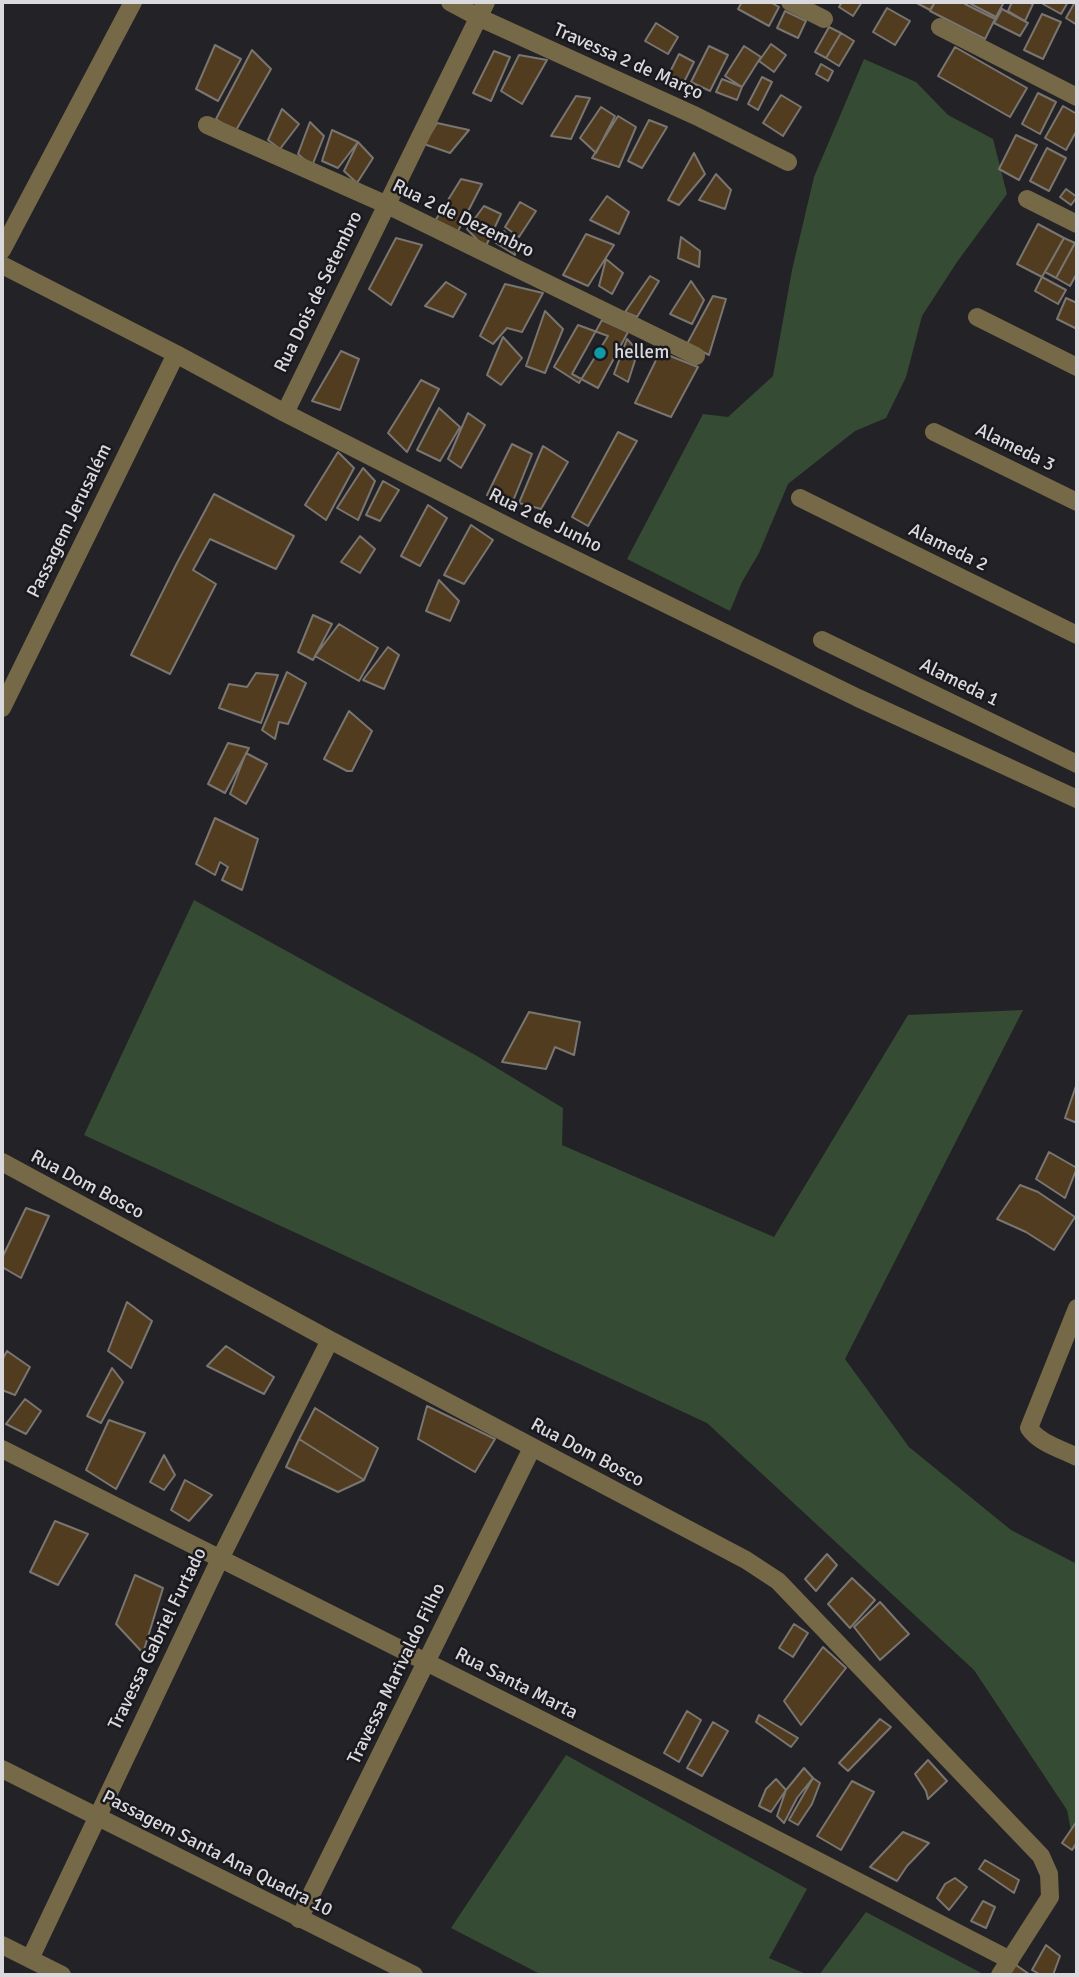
<!DOCTYPE html>
<meta charset="utf-8">
<style>
body{margin:0}
#map{position:relative;width:1079px;height:1977px;overflow:hidden;background:#232227;font-family:Signika,sans-serif}
canvas{display:block}
.frame{position:absolute;inset:0;border:4px solid #dadade;pointer-events:none}
</style>
<div id="map">
<canvas width="1079" height="1977"></canvas>
<div class="frame"></div>
</div>
<script>
const ctx = document.querySelector('canvas').getContext('2d');
ctx.lineJoin = 'round';
function paint(path, color) {
  ctx.fillStyle = color;
  ctx.fill(path, 'evenodd');
}
function strokePath(path, color, width, dash) {
  ctx.strokeStyle = color;
  ctx.lineWidth = width;
  ctx.lineCap = dash ? 'butt' : 'round';
  ctx.setLineDash(dash || []);
  ctx.stroke(path);
}
function label(font, color, halo, rows, align = 'center') {
  ctx.font = font + ' Signika,sans-serif';
  ctx.lineWidth = 5;
  ctx.setLineDash([]);
  ctx.textBaseline = 'middle';
  ctx.strokeStyle = halo;
  ctx.fillStyle = color;
  for (const [text, x, y, turn = 0] of rows) {
    ctx.save();
    ctx.translate(x, y);
    ctx.rotate((+turn || 0) * Math.PI / 180);
    ctx.textAlign = isNaN(turn) ? turn : align;
    if (halo) ctx.strokeText(text, 0, 0);
    ctx.fillText(text, 0, 0);
    ctx.restore();
  }
}
paint(new Path2D(`
 M864 59 916 82 948 115 993 139 1007 194 957 262 922 316 906 377 886 418 855 431 788 484 759 553 742 582 730 611 627 559 703 414 728 417 773 376 792 270 814 177Z
 M194 900 477 1056 563 1108 562 1145 774 1237 908 1015 1023 1010 845 1359 909 1447 1011 1530 1077 1564V1862L1067 1810 974 1670 707 1423 84 1135Z
 M566 1755 807 1889 769 1958 808 1975H542L451 1928Z
 M866 1912 985 1975H819Z`), '#364b33');
const building = new Path2D(`
 M742 2H770L779 7 769 26 738 9Z
 M842 2H862L853 16 839 7Z
 M915 2H935L930 10Z
 M935 2H967L965 4 995 19 985 39 930 11Z
 M971 2H1004L996 17 971 4Z
 M1012 2H1027L1033 4 1025 21 1008 11Z
 M1044 2H1068L1061 14 1043 4Z
 M1075 2H1077V25L1066 18Z
 M887 8 910 21 895 45 873 32Z
 M1002 9 1028 23 1020 36 994 23Z
 M785 11 806 21 798 38 777 28Z
 M1042 14 1061 22 1043 59 1024 50Z
 M656 23 678 37 668 54 645 41Z
 M829 27 841 33 826 58 815 52Z
 M841 33 854 41 839 66 826 58Z
 M771 44 786 55 774 72 759 61Z
 M215 45 241 59 218 101 196 89Z
 M709 46 728 55 710 91 691 82Z
 M744 46 761 57 742 87 725 76Z
 M955 47 1027 88 1010 117 938 76Z
 M252 50 271 69 235 132 216 119Z
 M494 51 510 57 491 101 473 93Z
 M679 54 694 62 684 82 669 74Z
 M519 55 547 60 522 104 501 91Z
 M821 64 833 71 828 81 816 74Z
 M762 77 772 82 758 110 748 104Z
 M722 79 742 87 737 100 716 92Z
 M1038 93 1056 102 1040 134 1022 124Z
 M781 95 801 107 783 136 763 123Z
 M576 96 590 98 571 139 551 136Z
 M1063 106 1077 114V130L1066 150 1045 138Z
 M601 107 615 116 596 153 580 138Z
 M282 109 299 124 280 149 268 140Z
 M618 116 636 127 619 167 592 158Z
 M649 120 667 127 642 168 628 161Z
 M310 122 324 136 312 166 298 154Z
 M437 123 469 130 450 153 424 144Z
 M332 130 358 142 338 168 322 161Z
 M1016 135 1037 145 1019 180 999 169Z
 M358 142 373 158 357 183 344 171Z
 M1047 148 1066 158 1049 191 1030 181Z
 M694 153 705 174 679 205 668 200Z
 M716 174 731 190 725 209 699 200Z
 M461 179 482 184 457 233 435 221Z
 M1066 189 1077 197 1071 205 1060 197Z
 M607 196 629 212 619 234 590 220Z
 M520 202 536 211 519 237 505 227Z
 M484 206 501 214 485 248 467 229Z
 M1038 224 1064 238 1042 277 1017 264Z
 M504 231 516 247 515 255 496 243Z
 M586 234 614 245 588 286 563 275Z
 M681 237 700 251 699 267 678 258Z
 M396 238 422 245 391 305 369 289Z
 M1064 238 1075 243 1056 278 1045 272Z
 M1075 243 1077 245V273L1070 286 1056 278Z
 M606 259 623 273 612 294 599 286Z
 M650 276 659 281 637 317 625 312Z
 M1042 277 1066 290 1058 304 1035 291Z
 M691 281 704 300 692 324 670 314Z
 M446 282 466 294 453 317 425 306Z
 M505 284 543 293 522 332 507 328 493 344 480 336Z
 M713 296 726 299 709 355 687 344Z
 M1066 298 1077 303V329L1057 319Z
 M545 311 563 329 545 373 526 366Z
 M602 320 628 332 598 388 572 374Z
 M578 325 608 336 579 383 554 367Z
 M503 337 522 358 501 385 487 375Z
 M627 339 638 351 628 382 614 374Z
 M341 351 359 359 340 410 312 401Z
 M660 352 698 367 671 417 635 403Z
 M421 380 439 389 407 452 388 433Z
 M439 408 460 427 440 461 417 450Z
 M468 413 485 425 461 468 448 459Z
 M618 432 637 441 588 526 572 517Z
 M512 444 532 454 511 506 487 495Z
 M543 446 568 462 541 509 519 503Z
 M338 452 354 468 326 520 305 505Z
 M363 468 375 481 358 520 337 508Z
 M383 481 399 490 380 521 366 515Z
 M214 494 294 536 276 569 210 539 193 570 216 584 170 674 131 655 177 563Z
 M428 505 447 518 420 566 401 556Z
 M471 525 493 540 464 584 444 575Z
 M360 536 375 549 360 573 341 562Z
 M439 580 459 601 450 621 426 611Z
 M313 615 332 624 313 660 298 652Z
 M339 624 378 648 359 681 315 656Z
 M388 647 399 655 384 689 363 680Z
 M287 672 306 683 288 724 279 722 275 739 262 730Z
 M256 673 278 675 261 723 219 708 229 684 247 687Z
 M349 711 372 731 352 771H347L324 759Z
 M228 743 249 748 225 793 208 784Z
 M246 753 267 764 246 804 230 794Z
 M215 818 258 839 242 890 222 880 228 867 220 862 215 875 196 864Z
 M529 1012 580 1022 574 1055 555 1047 546 1069 502 1062Z
 M1076 1086H1077V1123L1065 1118Z
 M1049 1152 1077 1168 1065 1198 1036 1179Z
 M1020 1185 1038 1192 1075 1217 1054 1250 1026 1232 997 1219Z
 M26 1208 49 1216 21 1278 2 1267V1258Z
 M127 1302 152 1321 131 1368 108 1351Z
 M226 1346 274 1377 264 1394 207 1366Z
 M7 1351 30 1367 15 1395 2 1390V1360Z
 M112 1368 123 1382 101 1423 87 1416Z
 M25 1399 41 1411 26 1434 6 1424Z
 M427 1406 495 1439 475 1472 418 1439Z
 M315 1408 378 1448 364 1480 299 1439Z
 M109 1420 145 1433 116 1489 86 1470Z
 M299 1439 364 1480 338 1492 286 1467Z
 M164 1455 175 1475 164 1490 150 1482Z
 M185 1480 212 1495 189 1521 171 1510Z
 M55 1521 88 1534 58 1585 30 1572Z
 M827 1554 837 1565 816 1591 805 1579Z
 M135 1575 163 1588 143 1653 116 1624Z
 M852 1578 875 1600 850 1628 828 1604Z
 M880 1602 909 1634 880 1660 854 1627Z
 M794 1624 808 1633 793 1657 779 1648Z
 M823 1647 846 1668 801 1725 784 1701Z
 M687 1711 701 1720 679 1762 664 1753Z
 M759 1715 798 1738 791 1747 756 1722Z
 M880 1719 891 1727 848 1771 839 1763Z
 M713 1722 728 1731 702 1776 687 1768Z
 M928 1760 947 1781 928 1799 926 1791 915 1774Z
 M804 1768 813 1778 797 1798 784 1823 777 1816 786 1790Z
 M813 1778 820 1783 812 1804 798 1825 789 1820Z
 M776 1779 786 1790 771 1812 759 1806 766 1789Z
 M852 1781 874 1792 841 1850 817 1836Z
 M1077 1821V1842L1072 1850 1062 1843Z
 M903 1832 929 1843 907 1866 897 1881 870 1867Z
 M985 1860 1019 1880 1014 1893 979 1869Z
 M955 1878 967 1887 949 1910 937 1898 945 1884Z
 M983 1901 995 1907 986 1928 971 1921Z
 M1046 1945 1060 1956 1053 1975H1041L1032 1970Z
 M1010 1961 1029 1974 1027 1975H1001Z`);
paint(building, '#523c20');
strokePath(building, '#797570', 2);
strokePath(new Path2D(`
 M450 2 478 17 696 116 788 162
 M790 2 824 19
 M940 27 1077 97
 M207 125 385 204 696 356
 M1027 199 1077 224
 M2 250 133 2
 M2 265 176 354 285 413 525 535 858 698 1077 799
 M977 317 1077 367
 M285 413 486 2
 M934 432 1077 502
 M800 498 1077 635
 M822 640 1077 764
 M2 708 176 354
 M2 1162 330 1340 746 1560 778 1581 1041 1856 1049 1874 1050 1897 1000 1975
 M1077 1308 1029 1428C1039 1443 1061 1449 1077 1457
 M2 1449 663 1781 1010 1960
 M2 1769 414 1975
 M299 1919 532 1448
 M2 1945 62 1975
 M30 1959 220 1559 330 1340`), '#766948', 18);
for (const [x, y, r, color] of [
 [600,353,7,"#0f9aa8"]
]) {
  const dot = new Path2D();
  dot.arc(x, y, r, 0, 2 * Math.PI);
  ctx.fillStyle = color;
  ctx.fill(dot);
  strokePath(dot, '#19191e', 2.5);
}
label('19px', '#dadade', '#19191e', [
 ["Travessa 2 de Março",628,62,24],
 ["Rua 2 de Dezembro",463,219,26],
 ["Rua Dois de Setembro",319,292,-64],
 ["Alameda 3",1015,448,26],
 ["Passagem Jerusalém",70,521,-64],
 ["Rua 2 de Junho",545,521,26],
 ["Alameda 2",948,548,26],
 ["Alameda 1",959,683,26],
 ["Rua Dom Bosco",87,1185,28],
 ["Rua Dom Bosco",587,1453,28],
 ["Travessa Gabriel Furtado",158,1639,-64],
 ["Travessa Marivaldo Filho",397,1674,-64],
 ["Rua Santa Marta",516,1684,27],
 ["Passagem Santa Ana Quadra 10",217,1854,27]
]);
label('19px', '#dadade', '#19191e', [
 ["hellem",614,353]
], 'left');
</script>
